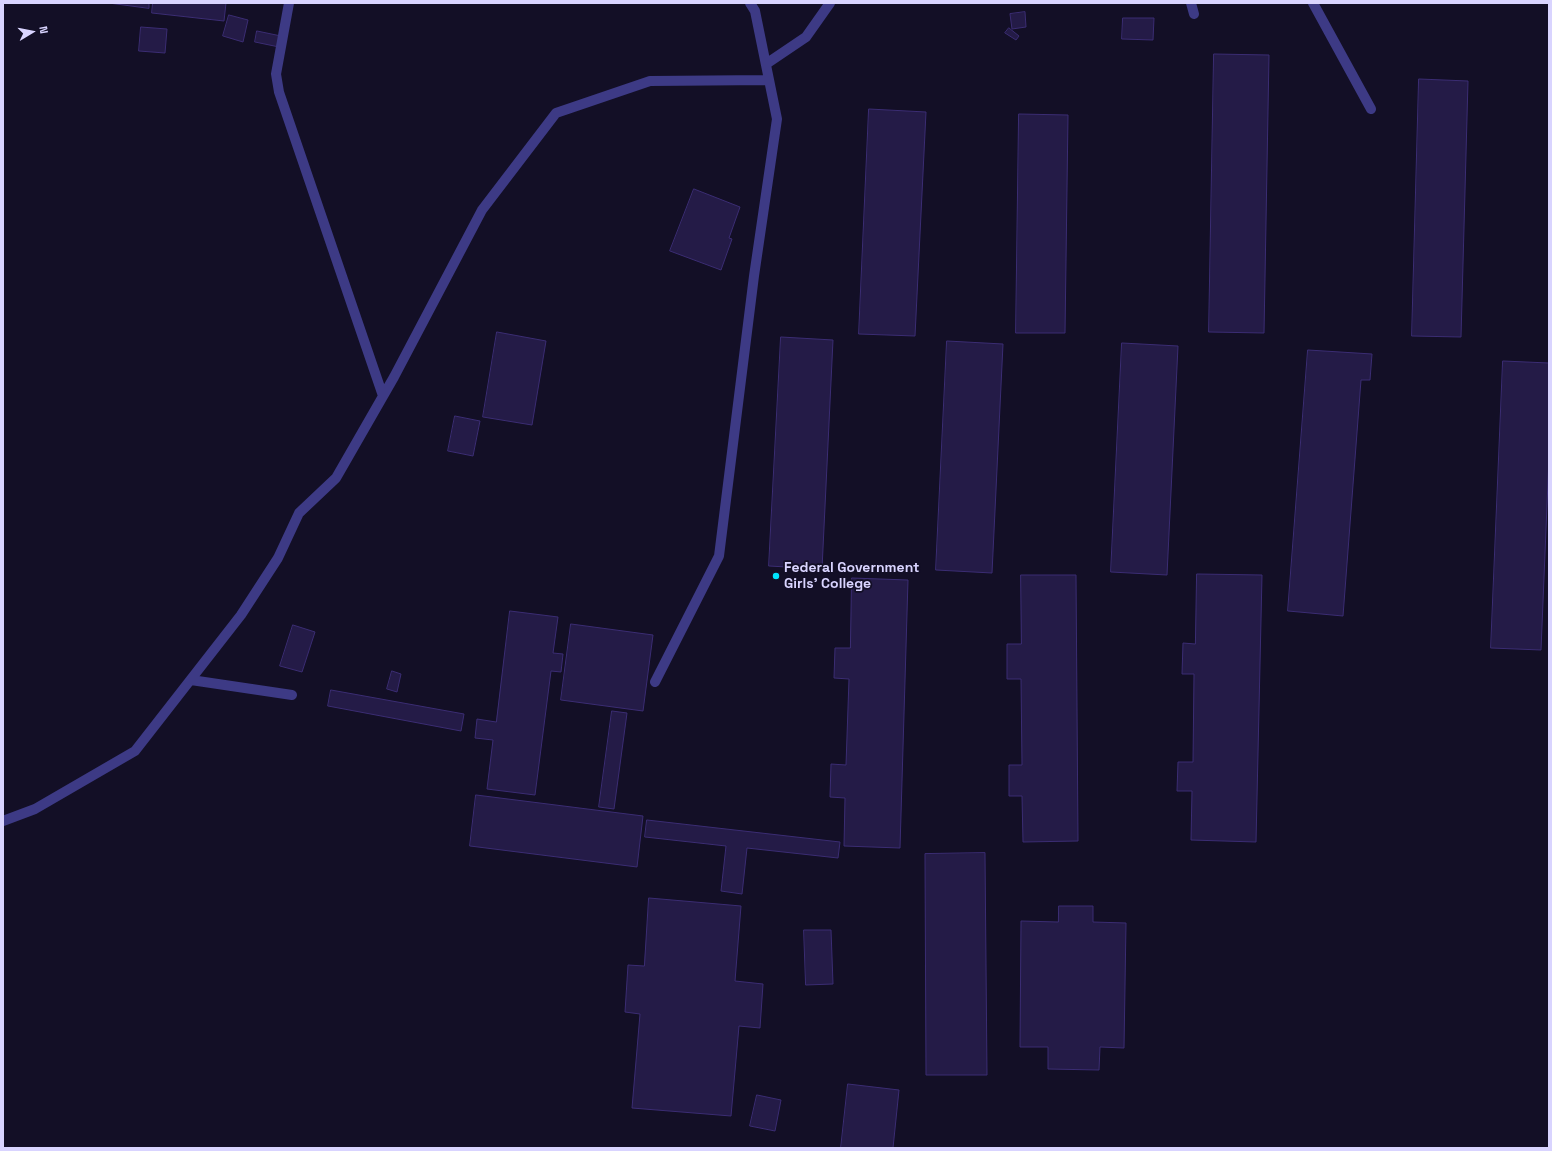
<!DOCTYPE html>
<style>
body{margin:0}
#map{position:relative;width:1552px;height:1151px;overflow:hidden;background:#130f26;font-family:"Space Grotesk",sans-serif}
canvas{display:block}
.frame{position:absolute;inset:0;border:4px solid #d9d4ff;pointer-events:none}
.north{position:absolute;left:12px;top:12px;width:40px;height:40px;-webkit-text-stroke:3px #130f26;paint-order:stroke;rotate:80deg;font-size:11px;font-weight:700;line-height:16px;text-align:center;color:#d9d4ff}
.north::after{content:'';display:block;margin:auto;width:14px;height:18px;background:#d9d4ff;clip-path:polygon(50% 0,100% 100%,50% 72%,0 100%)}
</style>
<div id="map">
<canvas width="1552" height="1151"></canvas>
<div class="frame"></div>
<div class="north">N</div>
</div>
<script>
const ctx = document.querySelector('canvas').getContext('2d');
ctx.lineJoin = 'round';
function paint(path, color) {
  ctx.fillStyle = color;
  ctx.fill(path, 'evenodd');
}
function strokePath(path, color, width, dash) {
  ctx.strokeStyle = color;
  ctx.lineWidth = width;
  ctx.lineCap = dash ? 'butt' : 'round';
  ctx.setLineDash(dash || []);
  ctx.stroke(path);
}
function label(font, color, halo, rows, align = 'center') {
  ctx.font = font + ' "Space Grotesk",sans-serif';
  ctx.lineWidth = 3.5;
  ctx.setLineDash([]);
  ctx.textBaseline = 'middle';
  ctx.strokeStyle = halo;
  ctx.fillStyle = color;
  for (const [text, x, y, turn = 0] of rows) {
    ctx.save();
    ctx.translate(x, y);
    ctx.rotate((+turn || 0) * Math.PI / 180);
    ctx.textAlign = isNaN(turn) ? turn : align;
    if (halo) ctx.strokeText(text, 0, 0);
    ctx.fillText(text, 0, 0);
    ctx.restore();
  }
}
const building = new Path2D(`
 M109 3H149V8Z
 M153 3H226L224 21 152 13Z
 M1025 12 1026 27 1012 29 1010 14Z
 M229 15 248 20 243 42 223 36Z
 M1123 18H1154L1153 40 1122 39Z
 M141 27 167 29 165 53 139 51Z
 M1009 28 1019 36 1016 40 1005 33Z
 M257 31 281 36 279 47 255 42Z
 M1214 54 1269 55 1264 333 1209 332Z
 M1419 79 1468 81 1461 337 1412 336Z
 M869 109 926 112 915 336 859 334Z
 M1019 114 1068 115 1065 333H1016Z
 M694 189 740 207 729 238 732 239 721 270 670 251Z
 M497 332 546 341 532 425 483 417Z
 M781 337 833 340 822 569 769 566Z
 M947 341 1003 344 992 573 936 570Z
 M1122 343 1178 346 1167 575 1111 572Z
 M1308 350 1372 354 1370 380H1361L1343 616 1288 611Z
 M1503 361 1549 363V457L1541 650 1491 648Z
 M455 416 480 421 473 456 448 451Z
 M1197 574 1262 575 1256 842 1191 840 1192 791H1177L1178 762H1193L1194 674H1182L1183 643 1195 644Z
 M1021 575H1076L1078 841 1023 842 1022 796H1009V765H1022L1021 679H1007V644H1021Z
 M852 578 908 580 900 848 844 846 845 798 830 797 831 764 846 765 849 679 834 678 835 648H850Z
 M510 611 558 617 553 653 563 654 561 672 551 671 535 795 487 789 493 740 475 738 477 719 496 722Z
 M571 624 653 635 643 711 561 700Z
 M293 625 315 632 302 672 280 666Z
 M392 671 401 674 397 692 387 689Z
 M331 690 464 714 461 731 328 706Z
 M612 711 627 713 614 809 599 807Z
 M476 795 643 816 637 867 470 846Z
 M647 820 840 842 838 858 747 848 742 894 721 891 726 846 645 837Z
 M985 853 987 1075H926L925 854Z
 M649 898 741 906 735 981 763 984 760 1028 739 1026 731 1116 632 1108 640 1014 625 1012 628 965 644 966Z
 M1059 906H1093V922L1126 923 1124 1048 1100 1047 1099 1070 1048 1069V1047H1020L1021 921 1058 922Z
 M804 930H831L833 984 806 985Z
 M848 1084 899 1090 893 1148H841Z
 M757 1095 781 1100 775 1131 750 1126Z`);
paint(building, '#241b47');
strokePath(building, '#3b2d73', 1);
strokePath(new Path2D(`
 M289 3 276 74 279 92 383 396
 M1191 3 1194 14
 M1313 3 1371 109
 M766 64 806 37 830 3
 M191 680 292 695
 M655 682 719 556 754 276 777 119 755 11 750 3
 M3 821 35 809 135 751 241 615 278 558 299 513 336 478 394 377 482 210 556 113 650 81 769 80`), '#3d3a85', 10);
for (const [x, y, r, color] of [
 [776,576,4,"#00e5ff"]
]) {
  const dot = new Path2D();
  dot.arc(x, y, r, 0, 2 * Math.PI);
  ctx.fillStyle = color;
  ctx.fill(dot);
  strokePath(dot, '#130f26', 1.5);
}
label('bold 14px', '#d9d4ff', '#130f26', [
 ["Federal Government",784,568],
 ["Girls' College",784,584]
], 'left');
</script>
